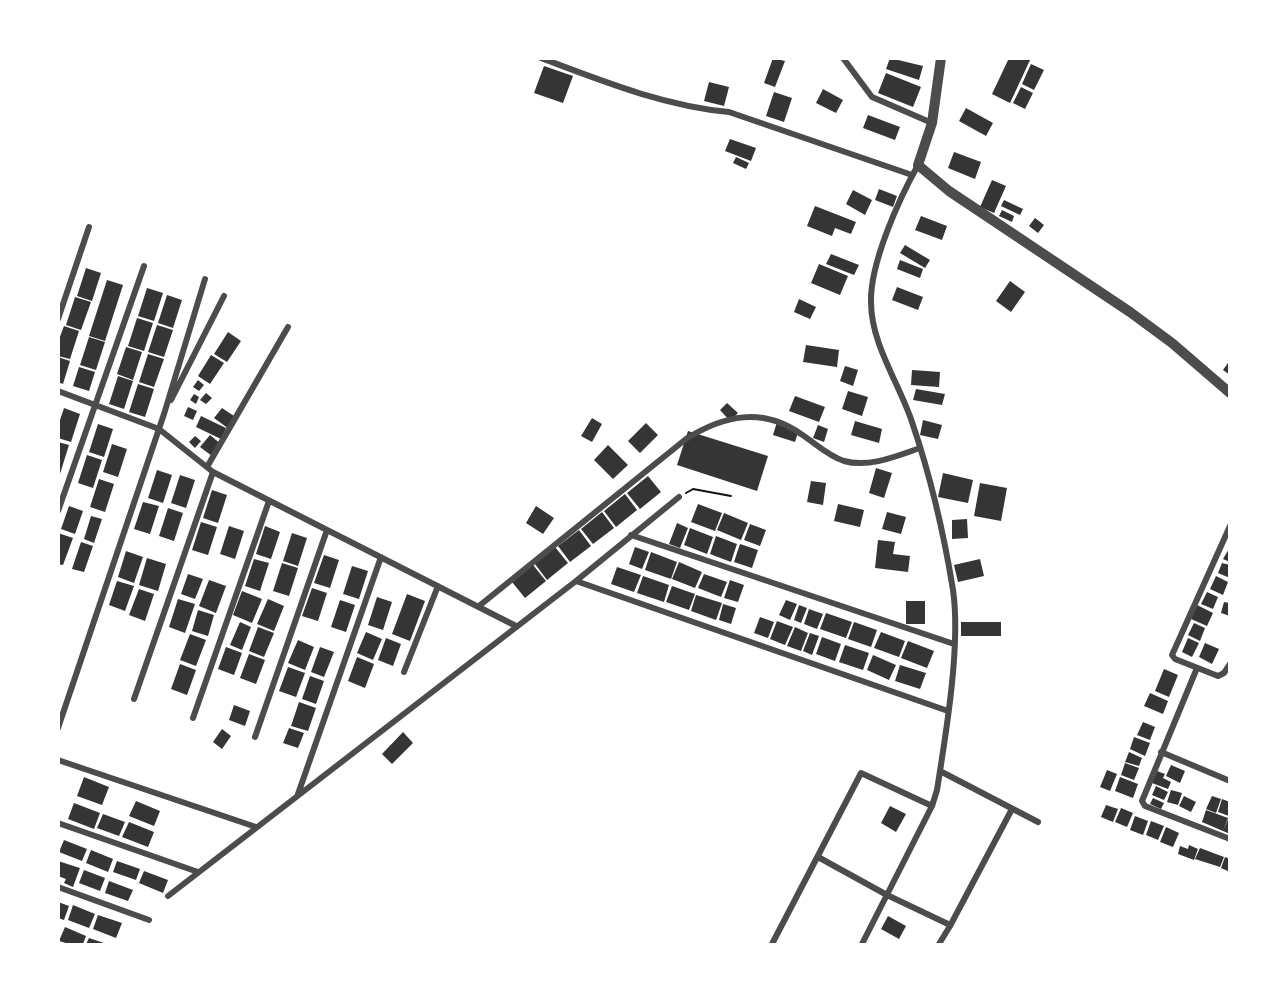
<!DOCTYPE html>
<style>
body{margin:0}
#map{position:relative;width:1288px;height:1003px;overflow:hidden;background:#fff;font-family:"Zilla Slab",serif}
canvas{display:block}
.frame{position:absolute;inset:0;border:60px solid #fff;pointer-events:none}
</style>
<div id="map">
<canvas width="1288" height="1003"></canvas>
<div class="frame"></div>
</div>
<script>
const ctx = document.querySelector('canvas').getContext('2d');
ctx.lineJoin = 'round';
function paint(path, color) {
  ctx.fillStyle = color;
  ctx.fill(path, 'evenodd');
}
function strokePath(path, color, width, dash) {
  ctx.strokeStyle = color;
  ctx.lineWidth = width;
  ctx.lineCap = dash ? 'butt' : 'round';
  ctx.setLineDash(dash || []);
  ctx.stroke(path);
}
paint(new Path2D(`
 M773 58 785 61 775 87 764 83Z
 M890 58 923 66 919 80 886 69Z
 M1009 58H1031L1010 103 992 94Z
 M1031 64 1044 70 1034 90 1022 84Z
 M544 66 573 76 563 103 534 93Z
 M886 73 921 87 913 107 878 93Z
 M709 82 729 87 724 106 704 101Z
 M1021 87 1033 93 1025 109 1013 103Z
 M823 89 843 100 836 113 816 103Z
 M774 92 792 98 784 122 766 116Z
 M966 108 993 123 986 136 959 121Z
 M868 115 900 127 895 140 863 128Z
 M730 139 756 148 751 161 725 151Z
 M954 152 981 162 975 179 948 168Z
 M736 157 749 163 746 169 733 163Z
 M992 180 1006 186 994 213 980 207Z
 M879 189 897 196 893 207 875 200Z
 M853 190 872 200 865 215 846 204Z
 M1004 200 1023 209 1020 215 1001 206Z
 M815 206 856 222 851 234 835 228 832 236 807 226Z
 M1002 210 1014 216 1012 222 999 216Z
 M921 216 947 226 942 240 915 230Z
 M1035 218 1044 225 1038 233 1029 226Z
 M905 245 930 260 925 268 900 253Z
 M831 254 859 265 854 275 826 264Z
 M900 260 923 269 920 278 897 269Z
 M819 264 848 276 840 295 811 283Z
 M86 268 101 273 92 301 77 296Z
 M107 280 123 285 105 341 89 336Z
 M1010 281 1025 292 1011 312 996 301Z
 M897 287 923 297 918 310 892 300Z
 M147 288 163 293 154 321 138 316Z
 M167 295 182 300 173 328 158 323Z
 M75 297 91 302 81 330 66 325Z
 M799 299 816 307 810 319 794 312Z
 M137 318 153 323 144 351 128 346Z
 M157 325 173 330 164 357 148 352Z
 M64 326 79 331 70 359 58 356V342Z
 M228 332 241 341 227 362 214 354Z
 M89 337 105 342 96 370 80 365Z
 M806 345 839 350 837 367 803 362Z
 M126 347 142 352 133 380 117 374Z
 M148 354 164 359 154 387 139 382Z
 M211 355 224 363 210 384 198 376Z
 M58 357 70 361 63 384 58 382Z
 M1230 360V375L1223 370Z
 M845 366 858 370 853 386 840 381Z
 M79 367 95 372 89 391 73 386Z
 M912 370 940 372 939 387 911 385Z
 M118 376 133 381 124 409 109 404Z
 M198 380 204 385 199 391 193 387Z
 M138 384 154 389 145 417 129 412Z
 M916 389 945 394 942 405 913 400Z
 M848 391 868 397 862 416 842 409Z
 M206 393 212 398 206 404 200 400Z
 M194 394 199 397 196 404 190 400Z
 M795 396 825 407 819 422 789 411Z
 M727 403 738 413 730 421 720 410Z
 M188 407 197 411 193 420 184 416Z
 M64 408 80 414 71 442 58 438V426Z
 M222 408 237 418 229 429 214 418Z
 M201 416 226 428 221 439 196 427Z
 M592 418 602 424 592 442 581 436Z
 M923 420 942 425 938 439 920 435Z
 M855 421 882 429 879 443 851 435Z
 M777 422 799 429 795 442 773 435Z
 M646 423 658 435 640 453 628 441Z
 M98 424 113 429 104 457 89 452Z
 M818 425 828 429 824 442 813 438Z
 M688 431 768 456 757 491 677 465Z
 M210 435 222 445 212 456 200 447Z
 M195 436 201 441 195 448 189 442Z
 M58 442 69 445 59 477H58Z
 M112 444 127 449 118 477 103 472Z
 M608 445 628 465 613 479 594 460Z
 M87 455 102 460 93 488 78 483Z
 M876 468 892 473 884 498 869 493Z
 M157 470 172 475 163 503 148 498Z
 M943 473 973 480 968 503 938 497Z
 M180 475 195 480 186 508 171 503Z
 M648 476 661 492 640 509 627 493Z
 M99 479 114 484 105 512 90 507Z
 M811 481 826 483 823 505 807 502Z
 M980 483 1007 488 1001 521 974 516Z
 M212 490 227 495 218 523 203 518Z
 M625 494 637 510 616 527 604 511Z
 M143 502 159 506 150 534 134 529Z
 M698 504 722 513 715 531 691 522Z
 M838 504 864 510 860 527 834 521Z
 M69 506 83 511 75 534 61 529Z
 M536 506 554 518 543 534 526 523Z
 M168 508 183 513 174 541 159 536Z
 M602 512 614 528 593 544 581 529Z
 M887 512 906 517 901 534 882 529Z
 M724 513 748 523 741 540 717 530Z
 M91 516 102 519 94 543 84 539Z
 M967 519 968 538 952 539V520Z
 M201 522 217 527 208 555 192 550Z
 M677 523 688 528 680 548 669 544Z
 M750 524 766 530 760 546 744 540Z
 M229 526 244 531 235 559 220 554Z
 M265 526 280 532 271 559 256 554Z
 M690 528 713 537 707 554 684 545Z
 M579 530 591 546 570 562 558 546Z
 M58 533 73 538 63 565 58 564Z
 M292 533 307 538 298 566 283 561Z
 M716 536 737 544 731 562 710 554Z
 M878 540 895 542 893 554 910 556 908 572 875 568Z
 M81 542 93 546 84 572 72 569Z
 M740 544 758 550 752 568 734 562Z
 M555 547 568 563 547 580 535 564Z
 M635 547 649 552 642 569 629 564Z
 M1230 547V562L1223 559Z
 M126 551 143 557 134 583 118 577Z
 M651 552 677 562 671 579 645 570Z
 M324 555 339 560 330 588 314 583Z
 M147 558 166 564 158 591 139 585Z
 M254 559 269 563 260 591 245 586Z
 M980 559 984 576 958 582 954 565Z
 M679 562 702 572 695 588 672 579Z
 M282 563 298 568 289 596 273 591Z
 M1222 563 1230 565V578L1218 573Z
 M533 565 546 581 525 598 512 582Z
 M352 566 368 571 359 599 343 594Z
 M617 567 641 575 634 592 611 584Z
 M188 574 203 579 195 599 181 594Z
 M704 574 727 582 721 597 698 588Z
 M643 576 669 585 664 602 637 593Z
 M1216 576 1228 582 1223 595 1210 589Z
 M209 580 226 586 216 613 199 606Z
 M730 580 744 585 738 602 724 598Z
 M117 581 134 586 125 611 109 605Z
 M672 586 695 594 689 610 666 602Z
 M312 588 327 593 318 621 302 616Z
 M139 589 154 594 145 621 129 615Z
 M242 591 262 599 252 623 233 615Z
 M1207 592 1218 597 1213 609 1201 604Z
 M407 594 425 601 410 641 392 634Z
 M696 595 722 603 716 620 691 611Z
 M377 597 392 602 383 630 368 625Z
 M178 599 195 604 185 633 169 627Z
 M268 599 284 606 274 631 257 624Z
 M340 600 355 605 346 632 331 627Z
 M786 600 797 604 790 620 779 615Z
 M906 601H925V624H906Z
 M1224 602 1230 603V616L1221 613Z
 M723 604 736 608 731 624 719 620Z
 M799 605 807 608 801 623 794 620Z
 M1197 605 1213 613 1207 626 1191 619Z
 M809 609 823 614 817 629 804 624Z
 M198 610 214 615 208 636 192 631Z
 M826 613 852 622 846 638 820 629Z
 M760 617 774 622 768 638 754 633Z
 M777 621 793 627 785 645 770 639Z
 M240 622 251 627 242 650 230 645Z
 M854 622 877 630 871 647 848 639Z
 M961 622H1001V636H961Z
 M1194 623 1205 628 1200 641 1188 635Z
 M258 627 274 633 264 657 249 651Z
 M795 627 808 633 801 651 787 646Z
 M366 632 382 639 373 660 357 653Z
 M881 632 905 641 899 657 874 648Z
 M810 633 819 636 812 655 803 651Z
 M190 634 206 640 196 666 180 660Z
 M822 637 841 644 835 661 816 654Z
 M386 638 401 644 393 666 378 660Z
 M1188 638 1199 643 1192 657 1182 652Z
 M298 640 314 647 305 670 288 663Z
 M908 641 934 651 927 668 901 658Z
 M1205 643 1219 649 1212 664 1199 657Z
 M845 645 869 653 863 670 839 662Z
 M226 647 242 653 234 675 218 669Z
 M320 647 334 652 324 677 311 672Z
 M249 654 265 660 256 684 240 678Z
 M873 655 896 665 889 680 867 670Z
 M357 657 374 664 365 688 348 681Z
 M180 664 196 670 187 695 171 689Z
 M900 665 926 673 920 689 895 681Z
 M288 667 305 673 296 697 279 691Z
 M1164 669 1178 675 1169 697 1155 691Z
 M310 676 324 681 316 704 302 699Z
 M1150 693 1168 701 1163 714 1144 706Z
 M299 702 316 708 308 731 291 726Z
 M234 705 250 711 245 726 229 720Z
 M1143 722 1155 727 1150 740 1137 735Z
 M289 728 304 733 298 748 283 743Z
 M222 729 231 736 222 749 213 742Z
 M403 732 413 743 392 764 382 754Z
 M1134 737 1150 743 1145 756 1130 749Z
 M1129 752 1142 758 1139 766 1125 762Z
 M1125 763 1139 768 1134 780 1121 775Z
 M1171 765 1185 771 1180 783 1166 776Z
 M1107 770 1117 774 1110 791 1100 787Z
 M1157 771 1165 774 1163 778 1171 782 1168 789 1152 783Z
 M84 777 109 787 102 805 77 796Z
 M1120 777 1138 784 1133 798 1115 791Z
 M1156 786 1168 792 1164 800 1152 795Z
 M1171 790 1182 793 1178 805 1167 802Z
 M1184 796 1196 802 1191 812 1179 806Z
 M1212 796 1221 799 1216 813 1206 809Z
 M1153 798 1164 803 1161 809 1150 804Z
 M1222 799 1230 802 1229 816 1218 812Z
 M136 801 160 811 154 826 129 816Z
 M74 803 100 813 94 829 68 819Z
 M1106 805 1118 809 1113 822 1101 817Z
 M890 806 906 814 896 832 881 823Z
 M1121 808 1133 813 1127 827 1115 822Z
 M1206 810 1228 818 1223 831 1202 822Z
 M103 814 125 822 119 836 97 828Z
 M1135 816 1148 821 1143 835 1130 830Z
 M1229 817H1230V834L1223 831Z
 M1151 821 1164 826 1158 840 1146 835Z
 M129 822 154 832 148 847 122 837Z
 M1166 827 1179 833 1173 847 1160 842Z
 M64 840 87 849 82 861 59 852Z
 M1189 845 1198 849 1194 860 1178 854 1180 846 1188 849Z
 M1200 848 1224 857 1220 867 1195 859Z
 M91 850 113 859 108 872 86 863Z
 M1225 857 1230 859V872L1221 868Z
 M58 861 80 868 73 887 64 883 66 879 58 876Z
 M117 861 140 869 136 880 113 872Z
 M84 870 105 878 100 891 79 883Z
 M144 871 168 880 163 893 139 883Z
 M109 881 133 890 128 901 105 893Z
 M58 902 69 906 64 920 58 918Z
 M73 905 95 914 89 928 68 920Z
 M98 915 122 923 116 938 93 929Z
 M888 916 906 926 899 939 881 929Z
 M65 927 86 936 83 944H69L59 941Z
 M89 938 107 944H86Z`), '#353535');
strokePath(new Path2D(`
 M686 493 693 489 731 496`), '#111', 2);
strokePath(new Path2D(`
 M541 58C602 81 664 106 729 112L912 175
 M843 58 872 97 932 123
 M58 319 89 227
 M58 391 159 429 213 472 516 626
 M171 400 224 296
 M207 467 288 327
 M58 511 144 266
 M1230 526 1172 655 1175 659 1218 676 1224 673 1230 664
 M631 535 954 644
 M576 581 948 711
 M479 606 686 439C724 415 762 407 801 434 815 443 828 456 844 461 869 468 897 456 920 448
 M1197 668 1142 801 1145 806 1230 839
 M404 672 438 586
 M134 699 213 472
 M193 718 269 501
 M58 728 164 414 205 279
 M255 737 327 530
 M1161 752 1230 781
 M58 760 256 827
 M940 771 1038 822
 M298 794 381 557
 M58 823 198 872
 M818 857 887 895 948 924 950 926 939 944
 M58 887 149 920
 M168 896 576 581 679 497
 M950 926 1012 809
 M772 944 861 773 932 806
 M862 944 932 806 937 790C946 733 961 645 953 590 944 534 930 475 912 422 899 383 871 344 871 302 870 263 899 199 918 165`), '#4c4c4c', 6);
strokePath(new Path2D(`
 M941 58 932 123 918 165 949 191 1130 312 1172 343 1230 393`), '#4c4c4c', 10);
</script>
